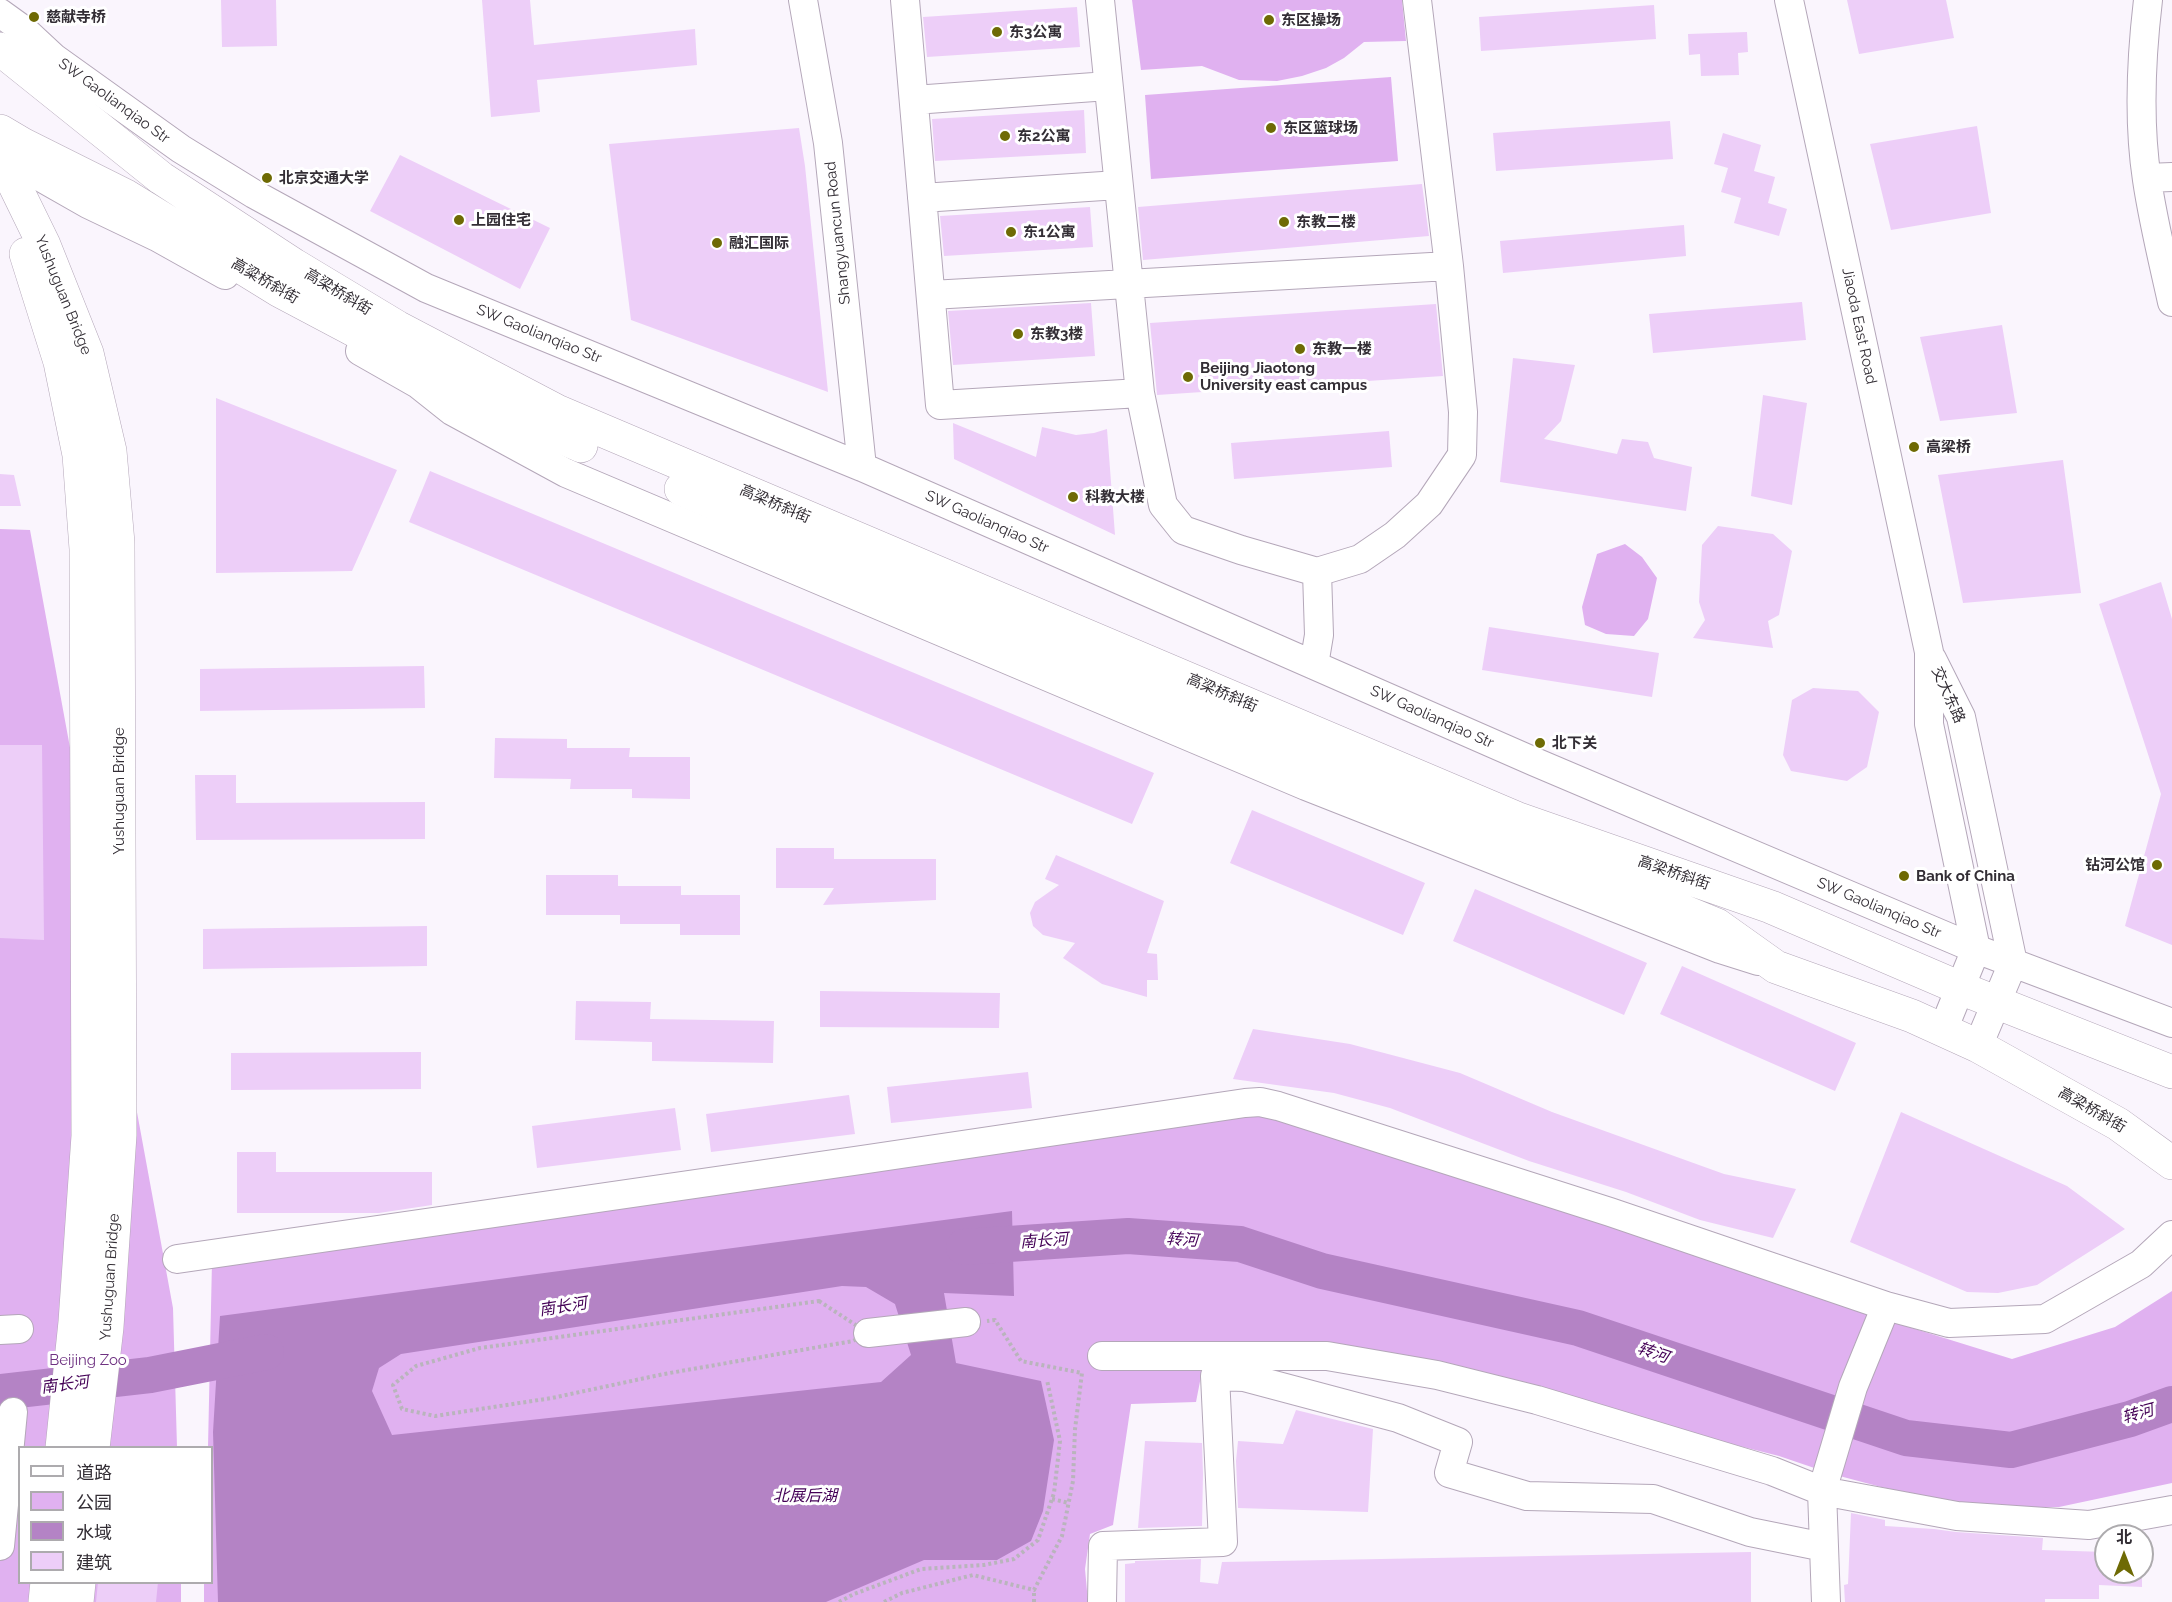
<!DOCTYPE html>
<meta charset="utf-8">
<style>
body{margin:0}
#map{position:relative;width:2172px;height:1602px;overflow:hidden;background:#faf5fd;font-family:Raleway,"Noto Sans SC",sans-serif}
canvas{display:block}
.legend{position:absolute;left:18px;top:1446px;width:195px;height:138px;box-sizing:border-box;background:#fff;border:2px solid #adabae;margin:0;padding:8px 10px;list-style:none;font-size:18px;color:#332e35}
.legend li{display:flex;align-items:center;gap:12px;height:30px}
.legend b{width:30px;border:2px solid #adabae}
.north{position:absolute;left:2094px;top:1524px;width:60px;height:60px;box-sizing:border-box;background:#fff;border:2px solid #adabae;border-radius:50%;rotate:0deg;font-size:16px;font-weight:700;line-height:24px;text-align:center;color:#332e35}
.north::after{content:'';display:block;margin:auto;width:21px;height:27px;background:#6e6a04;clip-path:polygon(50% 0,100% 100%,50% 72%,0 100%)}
</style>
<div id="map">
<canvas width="2172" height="1602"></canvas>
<ul class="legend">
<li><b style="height:8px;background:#fff"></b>道路</li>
<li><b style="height:16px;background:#e0b1f0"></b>公园</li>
<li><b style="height:16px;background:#b483c5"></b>水域</li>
<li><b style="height:16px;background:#edcef8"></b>建筑</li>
</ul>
<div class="north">北</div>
</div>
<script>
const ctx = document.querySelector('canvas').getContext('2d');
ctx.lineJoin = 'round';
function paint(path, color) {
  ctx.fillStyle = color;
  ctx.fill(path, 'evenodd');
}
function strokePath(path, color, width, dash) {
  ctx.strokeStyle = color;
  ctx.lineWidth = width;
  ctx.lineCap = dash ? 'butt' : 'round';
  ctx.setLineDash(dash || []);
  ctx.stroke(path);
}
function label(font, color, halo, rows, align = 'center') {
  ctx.font = font + ' Raleway,"Noto Sans SC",sans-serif';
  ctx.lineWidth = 6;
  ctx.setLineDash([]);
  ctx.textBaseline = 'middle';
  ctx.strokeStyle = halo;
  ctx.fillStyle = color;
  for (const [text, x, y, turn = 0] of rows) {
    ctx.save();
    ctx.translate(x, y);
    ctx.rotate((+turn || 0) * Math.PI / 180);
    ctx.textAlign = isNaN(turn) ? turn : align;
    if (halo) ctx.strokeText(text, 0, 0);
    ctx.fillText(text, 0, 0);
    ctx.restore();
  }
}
paint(new Path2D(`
 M1132 0H1402L1406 41 1364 42 1344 58 1326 68 1302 76 1277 81 1239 80 1202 66 1141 70Z
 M1391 77 1398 161 1151 179 1145 95Z
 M0 529 30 530 173 1308 177 1447 20 1448V1582L181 1583V1602H0Z
 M1625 544 1642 557 1657 578 1648 619 1634 636 1606 634 1585 625 1582 607 1597 554Z
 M1260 1105 1450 1164 1912 1328 2012 1359 2115 1327 2172 1291V1483L2059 1507H1976L1881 1487 1832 1474 1779 1456 1430 1368 1203 1366 1196 1402 1131 1404 1113 1525 1090 1534 1085 1569 1088 1602H204V1583L212 1582V1448L208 1447 212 1261Z`), '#e0b1f0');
paint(new Path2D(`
 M1012 1211 1014 1296 944 1293 956 1363 1041 1381 1054 1440 1043 1511 1031 1541 997 1560H924L826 1602H218L213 1432 220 1316ZM842 1286 866 1287 895 1304 911 1355 881 1382 392 1435 372 1391 379 1368 401 1354Z`), '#b483c5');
strokePath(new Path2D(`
 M964 1247 1128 1236 1240 1244 1322 1271 1578 1328 1906 1438 2011 1450 2130 1419 2172 1404
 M0 1392 150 1375 266 1352`), '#b483c5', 36);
paint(new Path2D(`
 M221 0H276L277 46 222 47Z
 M482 0H530L534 45 695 29 697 65 537 80 540 112 491 117Z
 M1847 0H1946L1954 38 1859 54Z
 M1654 5 1656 39 1481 51 1479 17Z
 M1077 7 1080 47 927 57 923 17Z
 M1747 32 1748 52 1738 53 1739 75 1701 76 1700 54 1689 55 1688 34Z
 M1084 110 1086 153 935 161 932 119Z
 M1670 121 1673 159 1496 171 1493 133Z
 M1977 126 1991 213 1891 230 1870 144Z
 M799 128 805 166 828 392 631 320 609 144Z
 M1723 133 1761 145 1754 171 1775 177 1768 203 1787 209 1779 236 1734 223 1741 198 1721 192 1728 168 1714 164Z
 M400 155 550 228 520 289 370 211Z
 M1422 184 1429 236 1143 260 1138 207Z
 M1090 207 1093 247 944 256 940 216Z
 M1684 225 1686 256 1503 273 1500 241Z
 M1802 302 1806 340 1653 353 1649 314Z
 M1091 303 1095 356 953 365 948 311Z
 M1436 304 1443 376 1157 395 1150 323Z
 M2002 325 2017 413 1940 421 1920 337Z
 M1513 358 1575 365 1561 421 1544 439 1617 454 1622 439 1648 442 1654 458 1692 467 1686 511 1500 482Z
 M1763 395 1807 403 1792 505 1751 496Z
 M216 398 397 470 352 571 216 573Z
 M953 423 1036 457 1042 427 1076 435 1094 433 1107 429 1115 535 954 459Z
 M1389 431 1392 467 1234 479 1231 443Z
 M2063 460 2081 593 1963 603 1938 475Z
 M430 471 1154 773 1132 824 409 522Z
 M0 474 14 475 21 506H0Z
 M1718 526 1773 534 1792 551 1779 615 1768 621 1773 648 1693 638 1705 620 1699 602 1702 545Z
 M2161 582 2172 619V945L2125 926 2161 794 2099 604Z
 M1489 627 1659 653 1652 697 1482 670Z
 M424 666 425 708 200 711V669Z
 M1813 688 1858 691 1879 712 1867 767 1847 781 1791 771 1783 755 1792 700Z
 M495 738 567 739V748H630L629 757H690V799L632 798V789H570L571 779 494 778Z
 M0 745H42L44 940 0 938Z
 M195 775H236V803L425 802V839L196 840Z
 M1252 810 1425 883 1403 935 1230 863Z
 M776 848H834V859H936V900L823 905 834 888H776Z
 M1056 855 1164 901 1147 953 1157 954 1158 980H1147V997L1102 984 1063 958 1075 943 1043 935 1033 926 1030 913 1035 902 1059 885 1045 879Z
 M546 875H618V886H681V895H740V935H680V924H620V915H546Z
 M1475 889 1647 963 1624 1015 1453 941Z
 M427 926V966L203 969V929Z
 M1682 966 1856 1043 1835 1091 1660 1014Z
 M820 991 1000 993 999 1028 820 1027Z
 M576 1001 651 1002 650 1019 774 1021 773 1063 652 1061V1042L575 1040Z
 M1253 1029 1350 1044 1460 1073 1552 1112 1724 1174 1796 1189 1773 1238 1700 1220 1626 1192 1529 1161 1390 1108 1334 1093 1233 1079Z
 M421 1052V1089L231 1090V1053Z
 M1028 1072 1032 1108 891 1123 887 1087Z
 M849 1095 855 1134 711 1152 706 1114Z
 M675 1108 681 1150 537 1168 532 1126Z
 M1901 1112 2067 1186 2125 1229 2037 1285 1998 1293 1967 1292 1850 1242Z
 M237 1152H276V1172H432V1205L379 1213H237Z
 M1296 1410 1373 1429 1368 1512 1238 1508 1236 1461 1238 1441 1283 1444Z
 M1145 1441 1202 1443 1203 1474 1202 1526 1138 1528Z
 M1851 1513 1885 1520V1526L1934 1529 1956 1532 2043 1538 2042 1550 2106 1552V1572H2142V1587L2099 1585V1599H2045V1602H1845L1844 1585 1848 1584Z
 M1751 1552V1602H1125V1564L1135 1563V1561L1201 1559 1200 1582 1218 1584 1222 1562Z
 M98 1582H158L156 1602H96Z`), '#edcef8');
const minor = new Path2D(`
 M803 0 828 143 862 467
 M905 0 940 405 1140 393
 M1100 0 1140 393 1163 505 1183 530 1241 550 1317 572 1360 559 1395 535 1429 504 1462 455 1463 412 1449 266 1417 0
 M1789 0 1929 652V724L1976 949
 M2148 0C2141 59 2138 121 2147 180 2153 221 2163 261 2172 302
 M0 13 25 31 54 58 181 149 254 194 426 288 862 467 1535 762 1976 949 2172 1023
 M914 100 1108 86
 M0 154 88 204 157 237 225 275
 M2147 178 2172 177
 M922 198 1118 185
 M931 295 1449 266
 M360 351 418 384 452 411 566 473 1306 786 1720 949 1758 961
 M1932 659 1961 717 2013 963
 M1314 665 1319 635 1317 572
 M1943 1030 1976 949
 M1978 1046 2013 963
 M177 1259 861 1160 1245 1103 1260 1102 1278 1106 1610 1212 1886 1306 1949 1323 2045 1319 2141 1264 2172 1235
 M0 1330 19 1329
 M868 1333 966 1322
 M1102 1356H1327L1437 1375 1537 1400 1772 1471 1822 1491 1957 1516 2089 1525 2172 1510
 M0 1546 13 1412
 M1102 1602 1103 1546 1223 1542 1215 1376 1244 1377 1398 1418 1458 1442 1449 1473 1527 1496 1653 1499 1750 1532 1824 1547
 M1826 1602 1822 1491 1853 1387 1886 1306`);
const major = new Path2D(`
 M0 49 161 178 294 265 397 327 559 412 1516 818 1771 907 1960 988 2172 1072
 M0 131 22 144 126 196 280 291 533 425 581 446
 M0 155 44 245 87 353 110 451 118 543 120 1135 107 1327 93 1448
 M26 254 60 362 79 455 86 549 88 1136 75 1322 62 1448
 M681 489 1317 761 1717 925 1776 967 1912 1016 1978 1046 2118 1124 2172 1163
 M45 1602 47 1582
 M77 1602 79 1582`);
strokePath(minor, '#b4a7b9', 30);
strokePath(major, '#b4a7b9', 34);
strokePath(new Path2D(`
 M819 1301 868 1333 853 1341 664 1374 552 1398 435 1416 402 1409 393 1385 416 1366 480 1348Z
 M1052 1499 1069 1503
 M839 1602 854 1594 921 1569 984 1565 1014 1559 1038 1540 1054 1493 1060 1441 1047 1380
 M884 1602 902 1593 973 1575 1034 1590 1062 1536 1073 1481 1075 1429 1082 1373 1021 1361 995 1320 987 1321
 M1034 1602V1590`), '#b9b4bc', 4, [3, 3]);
strokePath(minor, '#fff', 28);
strokePath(major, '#fff', 33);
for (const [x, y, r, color] of [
 [34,17,6,"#6e6a04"],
 [1269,20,6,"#6e6a04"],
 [997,32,6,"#6e6a04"],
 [1271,128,6,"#6e6a04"],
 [1005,136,6,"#6e6a04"],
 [267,178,6,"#6e6a04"],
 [459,220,6,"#6e6a04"],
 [1284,222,6,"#6e6a04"],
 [1011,232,6,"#6e6a04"],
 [717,243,6,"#6e6a04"],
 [1018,334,6,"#6e6a04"],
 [1300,349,6,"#6e6a04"],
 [1188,377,6,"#6e6a04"],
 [1914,447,6,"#6e6a04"],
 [1073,497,6,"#6e6a04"],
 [1540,743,6,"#6e6a04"],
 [2157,865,6,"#6e6a04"],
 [1904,876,6,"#6e6a04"]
]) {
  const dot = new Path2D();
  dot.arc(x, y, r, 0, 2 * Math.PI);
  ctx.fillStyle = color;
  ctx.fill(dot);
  strokePath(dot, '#fff', 2);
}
label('bold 15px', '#332e35', '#fff', [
 ["慈献寺桥",46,17],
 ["东区操场",1281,20],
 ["东3公寓",1009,32],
 ["东区篮球场",1283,128],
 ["东2公寓",1017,136],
 ["北京交通大学",279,178],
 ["上园住宅",471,220],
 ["东教二楼",1296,222],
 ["东1公寓",1023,232],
 ["融汇国际",729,243],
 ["东教3楼",1030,334],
 ["东教一楼",1312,349],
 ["Beijing Jiaotong",1200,368],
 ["University east campus",1200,385],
 ["高梁桥",1926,447],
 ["科教大楼",1085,497],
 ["北下关",1552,743],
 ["钻河公馆",2145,865,"right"],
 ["Bank of China",1916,876]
], 'left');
label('15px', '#332e35', '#fff', [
 ["SW Gaolianqiao Str",114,101,36],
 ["Shangyuancun Road",838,233,-96],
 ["高粱桥斜街",265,281,30],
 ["高梁桥斜街",338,292,31],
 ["Yushuguan Bridge",63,295,68],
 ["Jiaoda East Road",1859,326,78],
 ["SW Gaolianqiao Str",539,334,22],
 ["高梁桥斜街",775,504,23],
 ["SW Gaolianqiao Str",987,522,24],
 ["高梁桥斜街",1222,693,23],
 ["交大东路",1948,695,66],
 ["SW Gaolianqiao Str",1432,717,24],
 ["Yushuguan Bridge",119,791,-90],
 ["高梁桥斜街",1674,873,19],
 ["SW Gaolianqiao Str",1879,908,23],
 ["高梁桥斜街",2092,1110,30],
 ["Yushuguan Bridge",110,1277,-86]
]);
label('15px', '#6f3282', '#fff', [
 ["Beijing Zoo",88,1360]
]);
label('italic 16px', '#440056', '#fff', [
 ["转河",1182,1240,4],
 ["南长河",1044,1241,-4],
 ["南长河",563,1307,-9],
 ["转河",1653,1353,19],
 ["南长河",65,1385,-7],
 ["转河",2138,1414,-16],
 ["北展后湖",805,1496]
]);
</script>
